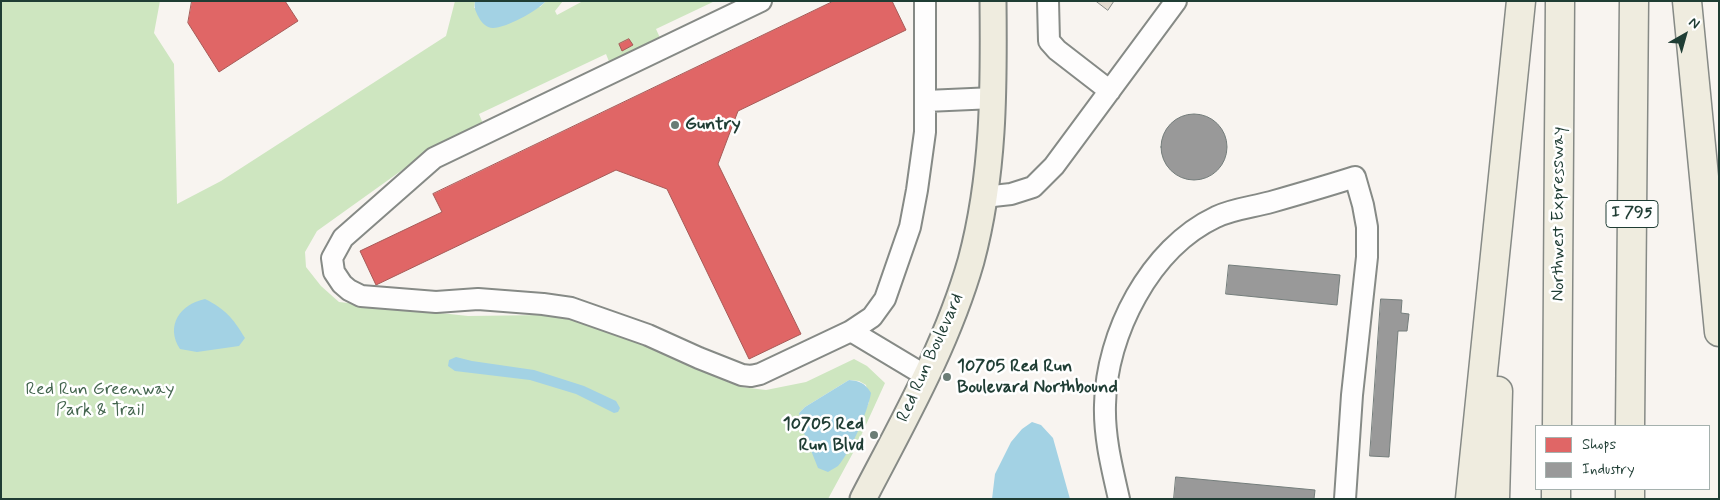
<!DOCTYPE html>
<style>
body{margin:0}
#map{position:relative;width:1720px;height:500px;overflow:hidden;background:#f8f4f0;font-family:Mynerve,sans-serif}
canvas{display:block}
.frame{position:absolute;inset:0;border:2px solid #1f3d34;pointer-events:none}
.legend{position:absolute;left:1535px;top:425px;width:175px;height:65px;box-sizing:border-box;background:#fff;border:1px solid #a5b1ae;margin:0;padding:6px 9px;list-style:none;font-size:15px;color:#1f3d34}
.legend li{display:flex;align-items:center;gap:10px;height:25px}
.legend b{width:25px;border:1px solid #a5b1ae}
.north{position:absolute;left:1660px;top:10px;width:50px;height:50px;-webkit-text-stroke:4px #fff;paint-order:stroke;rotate:38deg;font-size:14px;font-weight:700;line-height:20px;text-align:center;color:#1f3d34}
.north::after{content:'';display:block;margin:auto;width:18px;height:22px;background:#1f3d34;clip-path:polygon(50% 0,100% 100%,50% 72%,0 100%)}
</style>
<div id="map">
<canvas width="1720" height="500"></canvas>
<div class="frame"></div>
<ul class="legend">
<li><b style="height:14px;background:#e06666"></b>Shops</li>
<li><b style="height:14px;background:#999"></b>Industry</li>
</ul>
<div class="north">N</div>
</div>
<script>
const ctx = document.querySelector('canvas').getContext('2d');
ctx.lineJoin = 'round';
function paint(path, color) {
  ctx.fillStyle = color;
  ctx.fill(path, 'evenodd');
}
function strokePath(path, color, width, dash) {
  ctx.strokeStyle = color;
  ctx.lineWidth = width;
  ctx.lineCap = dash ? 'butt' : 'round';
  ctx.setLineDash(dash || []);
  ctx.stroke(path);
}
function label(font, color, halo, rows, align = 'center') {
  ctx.font = font + ' Mynerve,sans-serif';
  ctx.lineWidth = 5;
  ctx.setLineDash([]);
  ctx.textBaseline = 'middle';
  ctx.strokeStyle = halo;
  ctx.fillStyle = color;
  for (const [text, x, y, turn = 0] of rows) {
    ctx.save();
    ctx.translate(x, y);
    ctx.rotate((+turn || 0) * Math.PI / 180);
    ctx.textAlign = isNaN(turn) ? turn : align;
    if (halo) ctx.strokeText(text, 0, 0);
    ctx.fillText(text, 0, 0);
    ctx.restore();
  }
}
paint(new Path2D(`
 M1 1H160L154 33 174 64 177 204 221 181 446 36 455 1H475L474 8 540 7 546 1H563L555 11 557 15 583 1H715L656 29 661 40 610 64 606 54 479 114 484 126 419 158 317 231 305 252 306 267 321 286 339 302 468 316 544 315 603 326 741 387 766 390 806 382 854 359 867 366 885 383 854 451 828 499H1ZM849 380 859 381 866 385 869 402 847 453 837 466 811 452 799 413 805 407Z`), '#cee6c0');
paint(new Path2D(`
 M475 1H546C537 11 506 28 493 28 486 28 481 22 478 16 475 10 474 8 475 1Z
 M205 299C225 309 233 318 245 338L239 346 197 352 180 349C165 326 180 304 205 299Z
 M456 357 472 361 534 370 584 386 616 401 620 408 618 412 614 413 576 394 530 380 455 371 448 366 449 360Z
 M849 380C860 381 865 383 871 393 868 411 850 453 838 466 835 468 831 470 828 472L818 468 802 428 799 413 805 407Z
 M1032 422 1041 425 1053 438 1070 499H992L995 474 1011 442 1022 429Z`), '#a3d2e4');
const shops = new Path2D(`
 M192 1H285L298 21 219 72 188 23Z
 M834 1H892L906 30 738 111 718 164 801 334 749 359 667 189 616 170 376 285 360 251 442 212 433 194Z
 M629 39 633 45 622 51 619 44Z`);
paint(shops, '#e06666');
strokePath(shops, '#a65a57', 1);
const industry = new Path2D(`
 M1161 147a33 33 0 1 1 66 0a33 33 0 1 1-66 0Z
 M1229 265 1340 275 1337 305 1226 294Z
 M1381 299 1402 300 1401 313 1409 314 1407 331H1398L1389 457 1370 456Z
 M1176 477 1315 490 1314 499H1174Z`);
paint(industry, '#999');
strokePath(industry, '#747d7b', 1);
const building = new Path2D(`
 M1096 1H1114L1108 10Z`);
paint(building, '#e4dcd1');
strokePath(building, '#868a86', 1);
const minor = new Path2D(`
 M761 1 434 158 343 238 332 258 334 272 342 284 349 290 361 296 436 302 478 299 543 304 571 308 648 335 699 358 742 375 751 376 760 374 851 331 872 317 885 299 910 227 917 190 925 132V1
 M1048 1 1049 41 1057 50 1110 91
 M926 101 994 98
 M984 197 1011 194 1033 187 1054 166 1176 1
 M851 331 926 376
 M1119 499C1112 468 1104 437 1105 405 1106 334 1150 248 1216 217 1232 209 1253 207 1271 202 1299 194 1327 186 1355 177L1363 205 1367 227V257L1352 395 1345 499`);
const major = new Path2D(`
 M863 499C903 422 947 345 971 261 994 175 994 89 993 1`);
const highway = new Path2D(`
 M1687 1 1719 332
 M1557 426 1560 1
 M1630 426 1634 1
 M1470 499 1521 1
 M1495 499 1498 391
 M1556 499V489
 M1630 499V489`);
strokePath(minor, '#868a86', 24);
strokePath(major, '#868a86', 29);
strokePath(highway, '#868a86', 31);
strokePath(minor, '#fefdfd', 20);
strokePath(major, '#efecdf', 25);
strokePath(highway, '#efecdf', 28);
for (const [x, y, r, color] of [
 [675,125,5,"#6b7d76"],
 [947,377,5,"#6b7d76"],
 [874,435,5,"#6b7d76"]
]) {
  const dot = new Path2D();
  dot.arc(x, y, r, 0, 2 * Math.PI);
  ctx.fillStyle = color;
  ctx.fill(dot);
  strokePath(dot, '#fff', 2);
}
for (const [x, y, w] of [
 [1632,214,52]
]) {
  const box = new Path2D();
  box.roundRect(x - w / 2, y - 13.5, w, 27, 4);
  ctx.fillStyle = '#fff';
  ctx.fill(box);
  strokePath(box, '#1f3d34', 1);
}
label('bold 16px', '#1f3d34', null, [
 ["I 795",1632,214]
]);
label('bold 18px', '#1f3d34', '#fff', [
 ["Guntry",685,125],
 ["10705 Red Run",957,367],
 ["Boulevard Northbound",957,388],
 ["10705 Red",864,425,"right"],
 ["Run Blvd",864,446,"right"]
], 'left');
label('18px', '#1f3d34', '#fff', [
 ["Northwest Expressway",1559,214,-90],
 ["Red Run Boulevard",931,358,-66]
]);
label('18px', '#42644d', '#fff', [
 ["Red Run Greenway",100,390],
 ["Park & Trail",100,411]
]);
</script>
